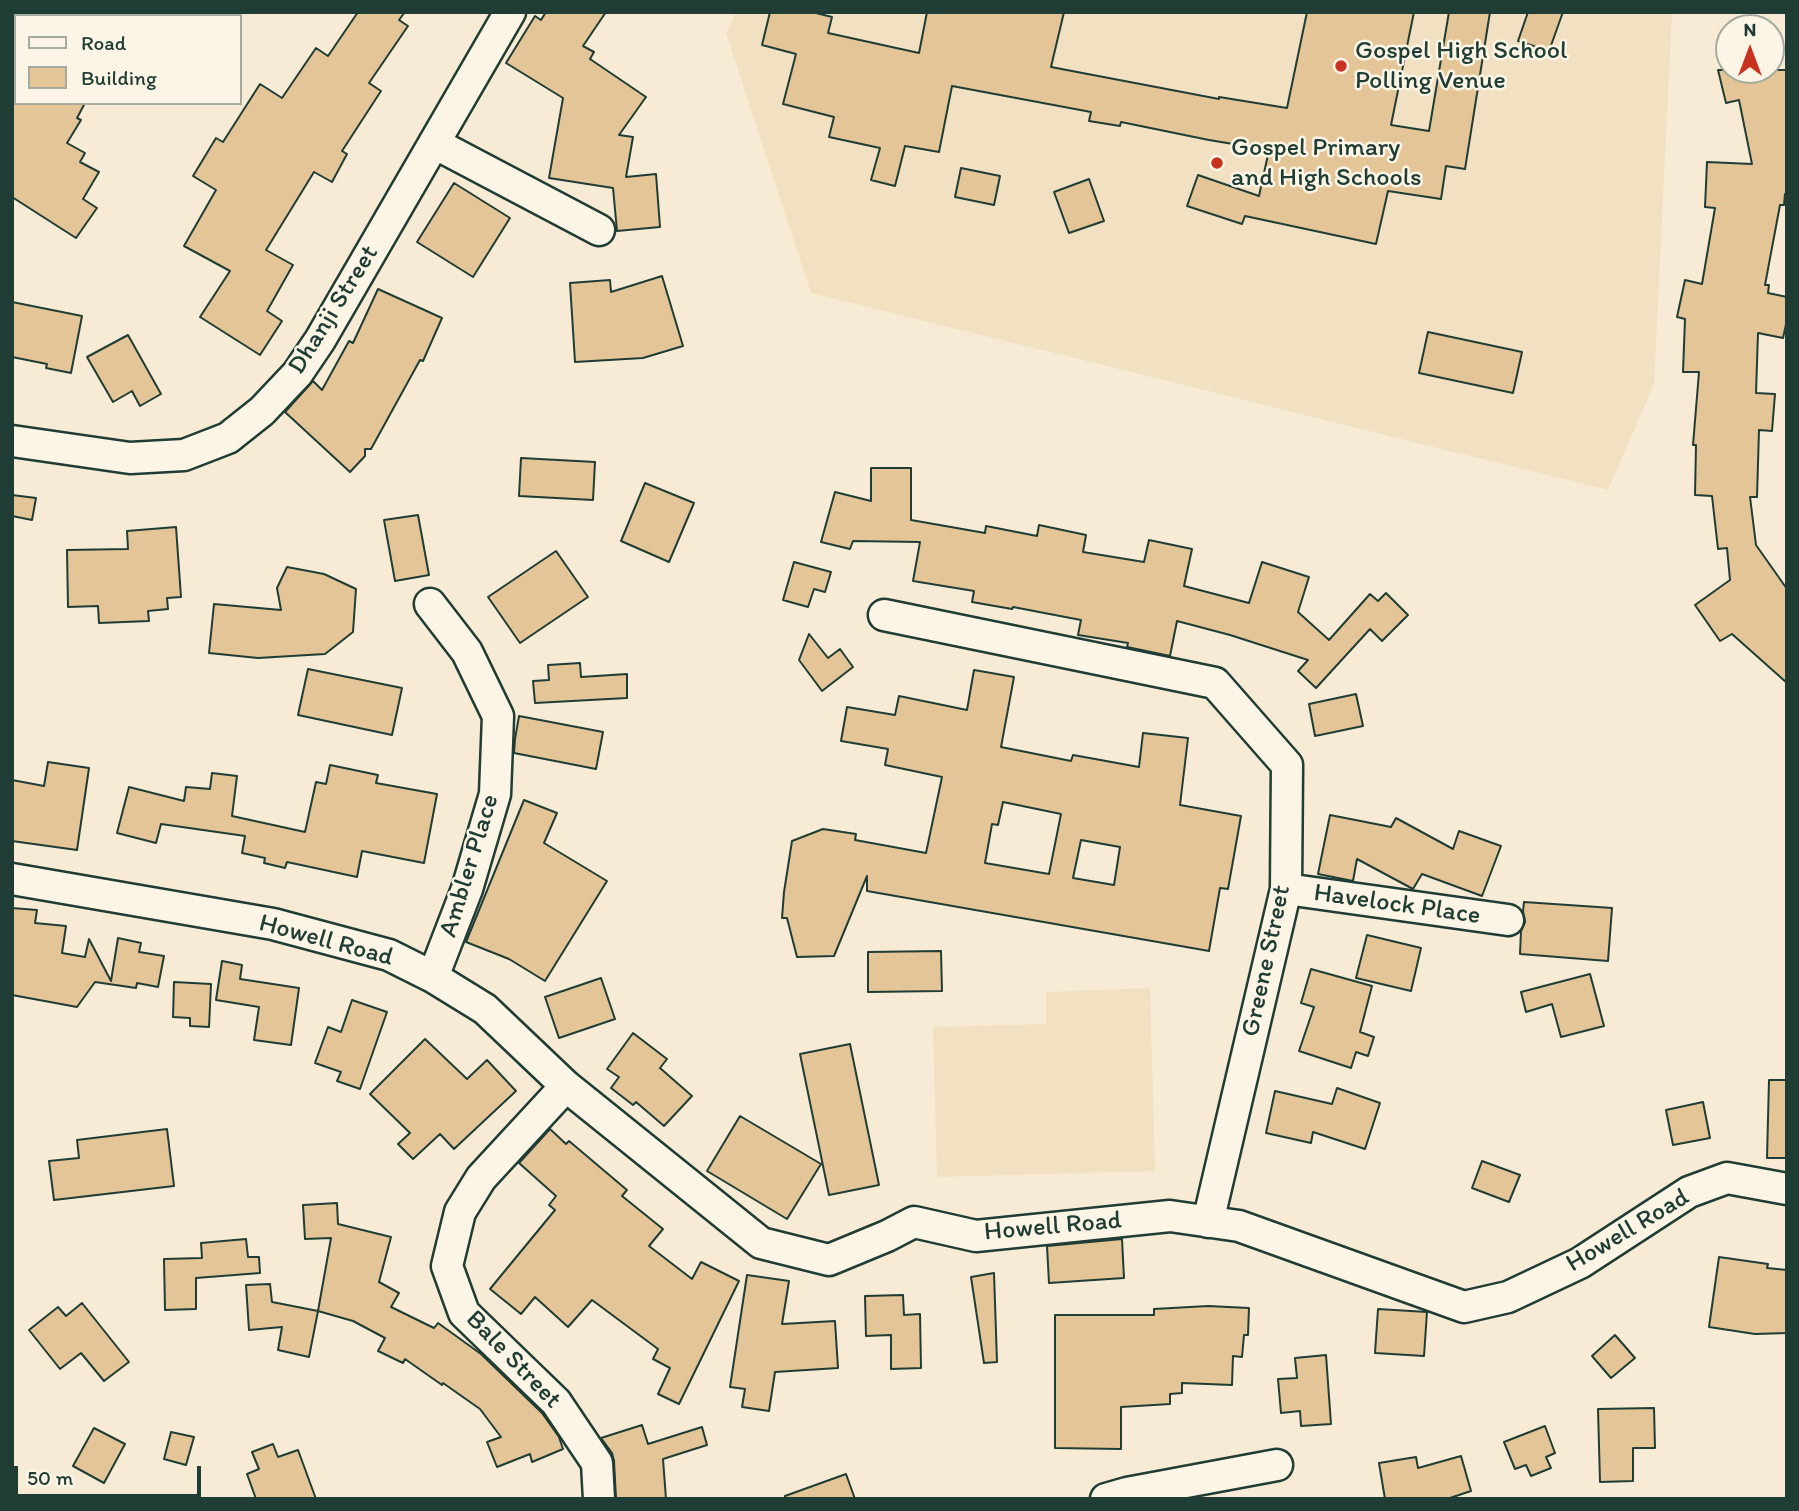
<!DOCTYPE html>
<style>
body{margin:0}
#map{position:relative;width:1799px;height:1511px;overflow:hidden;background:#f7ebd5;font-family:Itim,sans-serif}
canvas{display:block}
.frame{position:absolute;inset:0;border:14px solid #1f3d34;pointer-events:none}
.legend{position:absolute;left:14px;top:14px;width:228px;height:91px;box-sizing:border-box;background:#fcf5e5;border:2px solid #a4ab9e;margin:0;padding:9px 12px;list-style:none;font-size:21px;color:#1f3d34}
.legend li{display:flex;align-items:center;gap:14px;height:35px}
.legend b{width:35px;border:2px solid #a4ab9e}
.north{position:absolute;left:1715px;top:14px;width:70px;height:70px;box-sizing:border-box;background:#fcf5e5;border:2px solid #a4ab9e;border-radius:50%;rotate:0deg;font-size:19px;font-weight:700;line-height:28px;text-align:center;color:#1f3d34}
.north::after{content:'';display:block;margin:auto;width:24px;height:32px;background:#c8321e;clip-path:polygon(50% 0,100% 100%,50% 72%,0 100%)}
.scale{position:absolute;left:14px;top:1466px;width:187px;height:32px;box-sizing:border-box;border:4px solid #1f3d34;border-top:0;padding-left:9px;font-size:21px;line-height:24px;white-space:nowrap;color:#1f3d34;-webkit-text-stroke:5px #fcf5e5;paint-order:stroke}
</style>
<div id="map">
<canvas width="1799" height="1511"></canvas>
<div class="frame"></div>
<ul class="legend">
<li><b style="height:9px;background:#fcf5e5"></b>Road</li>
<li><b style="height:19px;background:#e4c597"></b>Building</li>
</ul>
<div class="north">N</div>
<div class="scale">50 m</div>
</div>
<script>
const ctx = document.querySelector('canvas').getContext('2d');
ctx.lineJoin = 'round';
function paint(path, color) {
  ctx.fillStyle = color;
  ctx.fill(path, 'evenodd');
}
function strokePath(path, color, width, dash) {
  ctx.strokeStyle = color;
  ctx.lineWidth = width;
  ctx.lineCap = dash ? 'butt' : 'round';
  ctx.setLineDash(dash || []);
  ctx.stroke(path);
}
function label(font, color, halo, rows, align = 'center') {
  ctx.font = font + ' Itim,sans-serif';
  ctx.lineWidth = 5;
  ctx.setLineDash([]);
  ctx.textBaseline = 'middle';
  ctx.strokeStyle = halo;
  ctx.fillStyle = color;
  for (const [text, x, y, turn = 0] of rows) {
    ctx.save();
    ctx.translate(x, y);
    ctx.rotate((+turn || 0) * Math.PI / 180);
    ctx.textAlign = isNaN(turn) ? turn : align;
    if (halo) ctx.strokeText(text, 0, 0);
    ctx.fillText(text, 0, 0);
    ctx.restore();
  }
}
paint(new Path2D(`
 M737 12H1672L1654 384 1608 490 811 293 726 33Z
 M1150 988 1155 1171 937 1177 933 1027 1046 1024V992Z`), '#f1e0c2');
const building = new Path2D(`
 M358 12H405L399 20 408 26 369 83 381 91 342 151 347 154 332 182 314 172 266 250 293 265 267 311 282 321 260 355 200 317 230 271 184 246 216 190 193 176 216 138 223 142 260 84 282 98 316 48 328 56Z
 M546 12H606L583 46 594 52 590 59 646 97 619 135 633 137 626 177 656 174 660 227 617 231 613 188 549 178 563 98 506 63 535 16 541 20Z
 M770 12H812L832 17 828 33 919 53 927 12H1064L1051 67 1219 99V97L1287 108 1307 12H1414L1391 125 1429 131 1449 12H1490L1465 169 1446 166 1441 199 1388 191 1376 244 1245 216 1242 224 1187 206 1198 175 1259 196 1269 150 1209 140 1121 122 1120 126 1089 121 1091 112 952 86 939 152 905 146 895 186 871 180 880 148 829 137 834 117 783 104 796 54 762 45Z
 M1528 12H1563L1549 51 1518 41Z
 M1718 70H1787V194H1785L1784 205H1780L1765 285H1769L1768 293 1787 297V320L1783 338 1758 333 1756 393 1775 394 1772 431 1759 430 1757 497H1750L1756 545 1787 589V683L1732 634 1720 641 1695 605 1730 580 1727 548 1718 549 1712 496 1695 495 1696 445H1693L1699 372H1683L1685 319 1677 317 1685 280 1702 284 1715 208 1705 207 1707 162 1752 164 1739 100 1726 103Z
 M12 103H85L77 118 81 120 67 143 85 153 80 162 99 172 83 199 97 208 76 238 12 197Z
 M961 168 1000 176 994 205 955 197Z
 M1089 179 1104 221 1069 233 1054 192Z
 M454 183 510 218 473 277 417 242Z
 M662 276 683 346 643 358 575 362 570 283 610 280 611 292Z
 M378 289 442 318 423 361 420 360 371 449H365V456L350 472 285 412 313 381 322 390 349 341 353 343Z
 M12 302 82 316 71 373 46 368 47 364 12 357Z
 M1428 332 1522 352 1513 393 1419 373Z
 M128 335 161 394 140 406 132 391 113 402 87 357Z
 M521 458 595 462 593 500 519 496Z
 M871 468H911V520L985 533 986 526 1037 536 1039 525 1086 535 1083 552 1144 562 1149 540 1192 549 1184 586 1249 603 1262 562 1309 577 1298 612 1329 640 1370 594 1378 601 1386 593 1408 615 1382 641 1370 629 1316 688 1298 671 1308 660 1230 635 1177 621 1170 656 1127 647 1128 643 1078 635 1081 620 1013 607 1012 609 972 602 974 591 913 581 920 542 853 541 850 549 821 542 835 492 871 501Z
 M645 483 694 503 669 562 621 541Z
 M12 495 36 498 32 520 12 516Z
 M418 515 429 575 395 581 384 520Z
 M176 527 181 597 167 598 168 609 148 611 149 621 99 623 98 606 68 607 67 550 128 549 127 531Z
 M556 551 588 597 520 643 488 597Z
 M794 562 831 572 825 592 814 589 808 607 783 600Z
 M287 567 324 574 356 589 353 632 325 654 258 658 209 653 214 604 281 610 277 588Z
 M809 634 828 658 840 649 853 667 822 691 799 660Z
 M580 663 581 677 627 674V698L535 703 533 681 549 680 548 665Z
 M308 669 402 688 392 735 298 715Z
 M974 670 1014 677 1001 747 1071 761 1073 755 1139 767 1143 733 1188 738 1180 805 1241 816 1228 889 1220 888 1209 951 867 891V876L834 956 797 957 787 918H782L784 892 792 841 823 829 856 834 855 840 926 853 942 777 885 765 888 749 841 741 847 707 895 715 899 696 967 710ZM1003 802 1061 814 1049 874 985 863 992 824 998 825ZM1081 840 1120 847 1114 885 1073 878Z
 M1356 694 1363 726 1315 736 1309 704Z
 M519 716 603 732 596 769 514 753 515 739Z
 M48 762 89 768 77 850 12 841V780L44 786Z
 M330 765 378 775 376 783 437 794 424 863 362 851 357 877 287 862 285 868 264 863 265 858 242 853 245 836 161 824 156 843 117 833 129 787 184 801 186 787 210 789 212 773 237 776 232 816 305 832 316 782 326 784Z
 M524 800 557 813 544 843 607 881 545 981 509 959 466 942Z
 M1330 815 1391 827 1396 818 1453 849 1459 831 1501 846 1482 896 1422 874 1413 889 1357 859 1353 881 1318 874Z
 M1524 902 1612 908 1608 961 1520 954 1521 931 1525 922 1523 911Z
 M12 908 37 910 35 923 66 926 62 953 85 957 89 939 111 981 118 938 141 943 139 952 164 956 158 987 137 983 136 988 95 982 77 1007 12 995Z
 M1367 935 1421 948 1411 991 1356 978Z
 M941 951 942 991 868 992V952Z
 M222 961 242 965 240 979 299 988 291 1045 254 1040 259 1007 216 1000Z
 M1311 969 1372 986 1360 1032 1374 1037 1368 1056 1356 1052 1351 1068 1299 1051 1314 1007 1301 1003Z
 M1590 974 1604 1026 1561 1037 1552 1004 1526 1012 1521 992Z
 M601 978 615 1019 559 1038 545 997Z
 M174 982 211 984 209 1027 190 1026V1018L173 1017Z
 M352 1000 387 1012 360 1089 337 1081 341 1072 315 1063 328 1027 341 1032Z
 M633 1033 667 1059 660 1068 692 1096 664 1126 636 1102 633 1105 611 1088 619 1077 607 1069Z
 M425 1039 467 1079 487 1060 516 1091 454 1149 440 1134 413 1159 398 1144 410 1133 370 1094Z
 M850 1044 879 1185 829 1195 800 1054Z
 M1769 1080H1787V1158H1767Z
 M1337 1088 1380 1103 1365 1149 1313 1132 1311 1143 1266 1133 1275 1091 1332 1104Z
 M1703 1102 1710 1138 1673 1145 1666 1110Z
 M740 1116 821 1164 787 1219 707 1171Z
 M167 1129 174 1186 54 1200 49 1161 79 1158 77 1140Z
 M550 1129 566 1144 569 1141 627 1190 622 1196 663 1229 649 1246 692 1279 701 1262 739 1281 679 1404 658 1394 670 1368 653 1359 658 1349 592 1300 568 1327 535 1297 521 1314 490 1289 555 1210 549 1205 556 1196 519 1163Z
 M1482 1161 1520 1175 1509 1202 1472 1188Z
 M337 1203 338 1224 391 1237 379 1282 399 1293 391 1307 434 1328 438 1323 481 1354 542 1413 559 1437 563 1449 532 1462 530 1454 497 1467 487 1442 501 1437 480 1409 443 1383 442 1385 405 1359 403 1363 378 1351 385 1338 353 1321 318 1311 331 1238 305 1239 303 1205Z
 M246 1239 248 1257H259L260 1273 196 1278V1309L165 1310 164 1259 202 1258 201 1243Z
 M1122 1239 1124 1278 1049 1283 1047 1246Z
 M1719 1257 1768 1264 1767 1268 1787 1270V1333L1755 1334 1709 1327Z
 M994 1273 997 1362 984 1363 971 1277Z
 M747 1275 789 1281 782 1324 835 1321 838 1368 775 1372 769 1411 742 1407 745 1389 730 1387Z
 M270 1284 272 1302 318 1311 309 1357 278 1350 282 1327 249 1330 246 1285Z
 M903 1295 904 1315 920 1314 921 1368 891 1369V1335L866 1336 865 1296Z
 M82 1303 129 1362 104 1381 81 1353 60 1369 29 1330 58 1307 66 1316Z
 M1208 1306 1249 1308 1248 1335H1244L1242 1357 1233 1356 1232 1385 1182 1383V1393L1170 1394V1404L1121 1407V1449L1055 1448V1315H1154V1309Z
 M1378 1309 1427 1312 1424 1356 1375 1353Z
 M1615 1335 1635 1358 1611 1378 1592 1356Z
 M1326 1355 1331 1424 1301 1426 1300 1411 1281 1413 1278 1379 1297 1378 1295 1358Z
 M1654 1408 1655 1448H1633V1481L1600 1482 1598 1409Z
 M642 1425 648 1444 702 1427 707 1445 663 1459 666 1499H616L614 1461 612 1453 601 1438Z
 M1545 1426 1555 1453 1546 1457 1551 1468 1531 1476 1526 1465 1515 1469 1504 1442Z
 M94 1428 125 1444 104 1483 73 1466Z
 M171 1432 194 1437 186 1465 164 1459Z
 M273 1444 278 1457 298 1450 316 1499H256L247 1474 259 1469 252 1452Z
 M1461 1456 1471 1491 1447 1499H1385L1379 1463 1416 1457 1418 1468Z
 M846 1474 855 1499H785V1496Z`);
paint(building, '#e4c597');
strokePath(building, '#1f3d34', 2);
const minor = new Path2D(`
 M434 143 599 230
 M12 441 130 458 184 455 228 438 262 411 297 374 320 340 510 12
 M430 604 467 652 498 716 495 794 467 889 433 977
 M884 615 1215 683 1287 765 1286 889 1208 1222
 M12 879 273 924 389 955 433 977 485 1009 566 1086 761 1243 829 1260 887 1236 914 1222 976 1236 1170 1216 1239 1226 1464 1307 1508 1297 1580 1263 1689 1192 1727 1178 1787 1189
 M1286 889 1508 920
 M566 1086 481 1178 460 1212 447 1266 464 1313 556 1402 597 1463 599 1499
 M1106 1499 1127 1493 1277 1465`);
strokePath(minor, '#1f3d34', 35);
strokePath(minor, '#fcf5e5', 30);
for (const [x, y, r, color] of [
 [1341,66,7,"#c8321e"],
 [1217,163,7,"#c8321e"]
]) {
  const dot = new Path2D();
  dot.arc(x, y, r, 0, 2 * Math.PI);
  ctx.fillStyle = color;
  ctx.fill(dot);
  strokePath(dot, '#fcf5e5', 2.5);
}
label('26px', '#1f3d34', '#fcf5e5', [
 ["Gospel High School",1355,51],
 ["Polling Venue",1355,81],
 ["Gospel Primary",1231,148],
 ["and High Schools",1231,178]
], 'left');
label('26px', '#1f3d34', '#fcf5e5', [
 ["Dhanji Street",334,310,-58],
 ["Ambler Place",470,866,-73],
 ["Havelock Place",1397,905,8],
 ["Howell Road",326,941,15],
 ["Greene Street",1267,961,-78],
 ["Howell Road",1053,1227,-5],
 ["Howell Road",1628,1231,-31],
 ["Bale Street",513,1360,46]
]);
</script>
